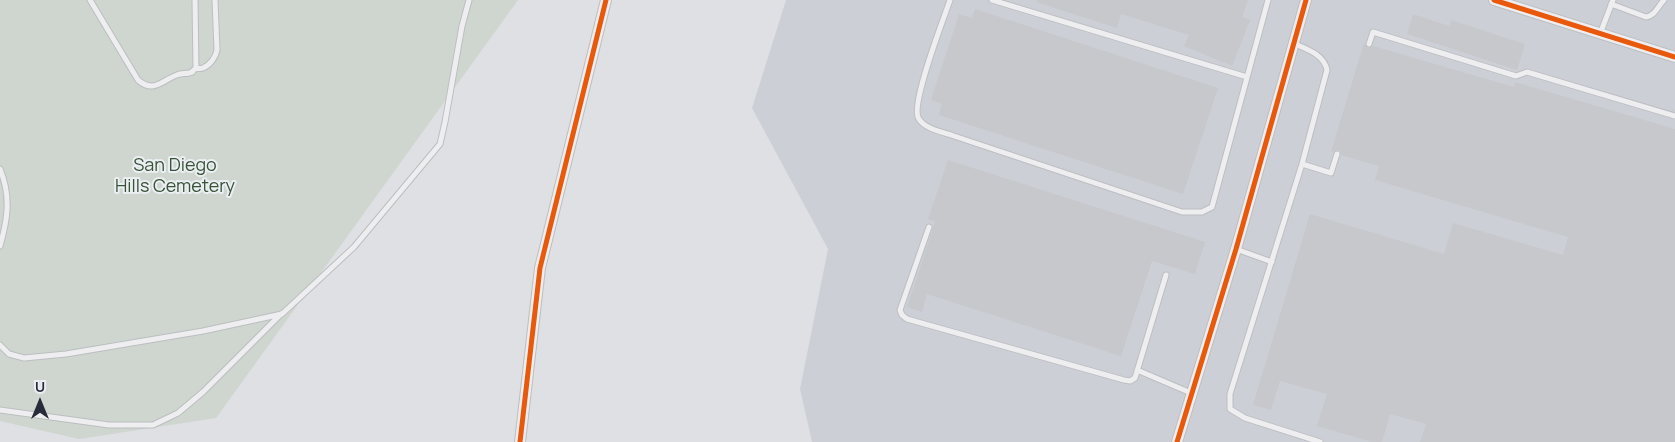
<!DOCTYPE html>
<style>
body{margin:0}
#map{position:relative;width:1675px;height:442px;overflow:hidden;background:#dee0e3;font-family:Manrope,sans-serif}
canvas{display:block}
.north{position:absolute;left:15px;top:377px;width:50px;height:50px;-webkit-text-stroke:4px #ebeef3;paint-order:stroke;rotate:0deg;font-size:14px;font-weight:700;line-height:20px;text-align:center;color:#282c3a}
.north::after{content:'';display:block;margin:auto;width:18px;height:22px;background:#282c3a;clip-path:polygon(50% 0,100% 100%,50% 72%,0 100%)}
</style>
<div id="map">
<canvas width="1675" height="442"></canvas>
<div class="north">U</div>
</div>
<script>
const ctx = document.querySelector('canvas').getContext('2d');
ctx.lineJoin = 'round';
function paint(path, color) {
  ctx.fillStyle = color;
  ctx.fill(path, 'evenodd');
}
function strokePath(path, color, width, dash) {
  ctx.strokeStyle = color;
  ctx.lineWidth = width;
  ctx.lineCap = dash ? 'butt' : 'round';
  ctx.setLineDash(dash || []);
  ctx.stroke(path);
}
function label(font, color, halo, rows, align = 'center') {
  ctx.font = font + ' Manrope,sans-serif';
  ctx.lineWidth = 4;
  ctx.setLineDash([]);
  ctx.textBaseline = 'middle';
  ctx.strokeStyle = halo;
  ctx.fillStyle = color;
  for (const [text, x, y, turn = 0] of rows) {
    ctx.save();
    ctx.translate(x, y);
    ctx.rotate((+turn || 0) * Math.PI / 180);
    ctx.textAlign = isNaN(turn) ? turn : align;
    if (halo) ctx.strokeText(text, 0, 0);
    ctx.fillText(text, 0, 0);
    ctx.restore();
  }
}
paint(new Path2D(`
 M786 0H1675V442H812L800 389 828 249 752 108Z`), '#cdcfd6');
paint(new Path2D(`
 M0 0H518L216 418 79 439 0 421Z`), '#ced6cf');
paint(new Path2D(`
 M1037 0H1248L1242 17 1250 20 1232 66 1184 46 1189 35 1121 14 1117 28 1036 2Z
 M975 9 1218 88 1183 194 939 115 942 104 931 100 959 14 972 18Z
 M1413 14 1449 26 1451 20 1525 44 1517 70 1407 34Z
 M1364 43 1368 48 1373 46 1514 87 1515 82 1675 129V442H1420L1426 424 1390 414 1382 442H1373L1317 426 1327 394 1280 381 1271 410 1253 405 1310 214 1444 254 1453 223 1563 255 1568 237 1375 180 1379 166 1341 155V151L1338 150 1331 152Z
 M948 160 1205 242 1195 274 1152 261 1121 356 927 294 922 312 907 307 933 228 935 221 928 219Z`), '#c6c8cb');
const service = new Path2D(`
 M90 0 138 80C154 94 162 80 177 75 181 73 185 74 189 73 196 71 189 73 195 69 198 68 201 69 203 68 210 65 216 57 217 50L215 0
 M195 0 196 68
 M950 0C944 18 909 107 919 119 925 129 943 132 954 136L1182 212H1202L1212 207 1268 0
 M992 0 1247 77
 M1611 4 1646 17C1655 16 1658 6 1664 0
 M1600 34 1613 0
 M1293 43C1306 49 1324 54 1327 70L1302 164 1230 394V409L1245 418 1320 442
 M1369 44 1373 32 1516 76 1527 72 1675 116
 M1302 164 1331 173 1337 154
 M0 169C11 196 8 218 0 246
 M929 227 900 310 902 315 907 319 1124 380 1130 381 1135 378 1166 275
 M1236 249 1272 262
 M0 345 9 354 24 358 66 354 203 331 282 314 354 247 440 144 445 122 462 26 469 0
 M1137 370 1191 393
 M0 410 109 425H153L178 413 203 392 281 314`);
const minor = new Path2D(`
 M1494 0 1675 57
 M520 442 540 268 606 0
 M1177 442 1236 249 1306 0`);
strokePath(service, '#bcbec1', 7);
strokePath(minor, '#bcbec1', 12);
strokePath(service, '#eeeef0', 5);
strokePath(minor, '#eeeef0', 10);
strokePath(new Path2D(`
 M1494 0 1675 57
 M520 442 540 268 606 0
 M1177 442 1236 249 1306 0`), '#e8590c', 5);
label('18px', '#385436', '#ebeef3', [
 ["San Diego",175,166],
 ["Hills Cemetery",175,187]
]);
</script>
